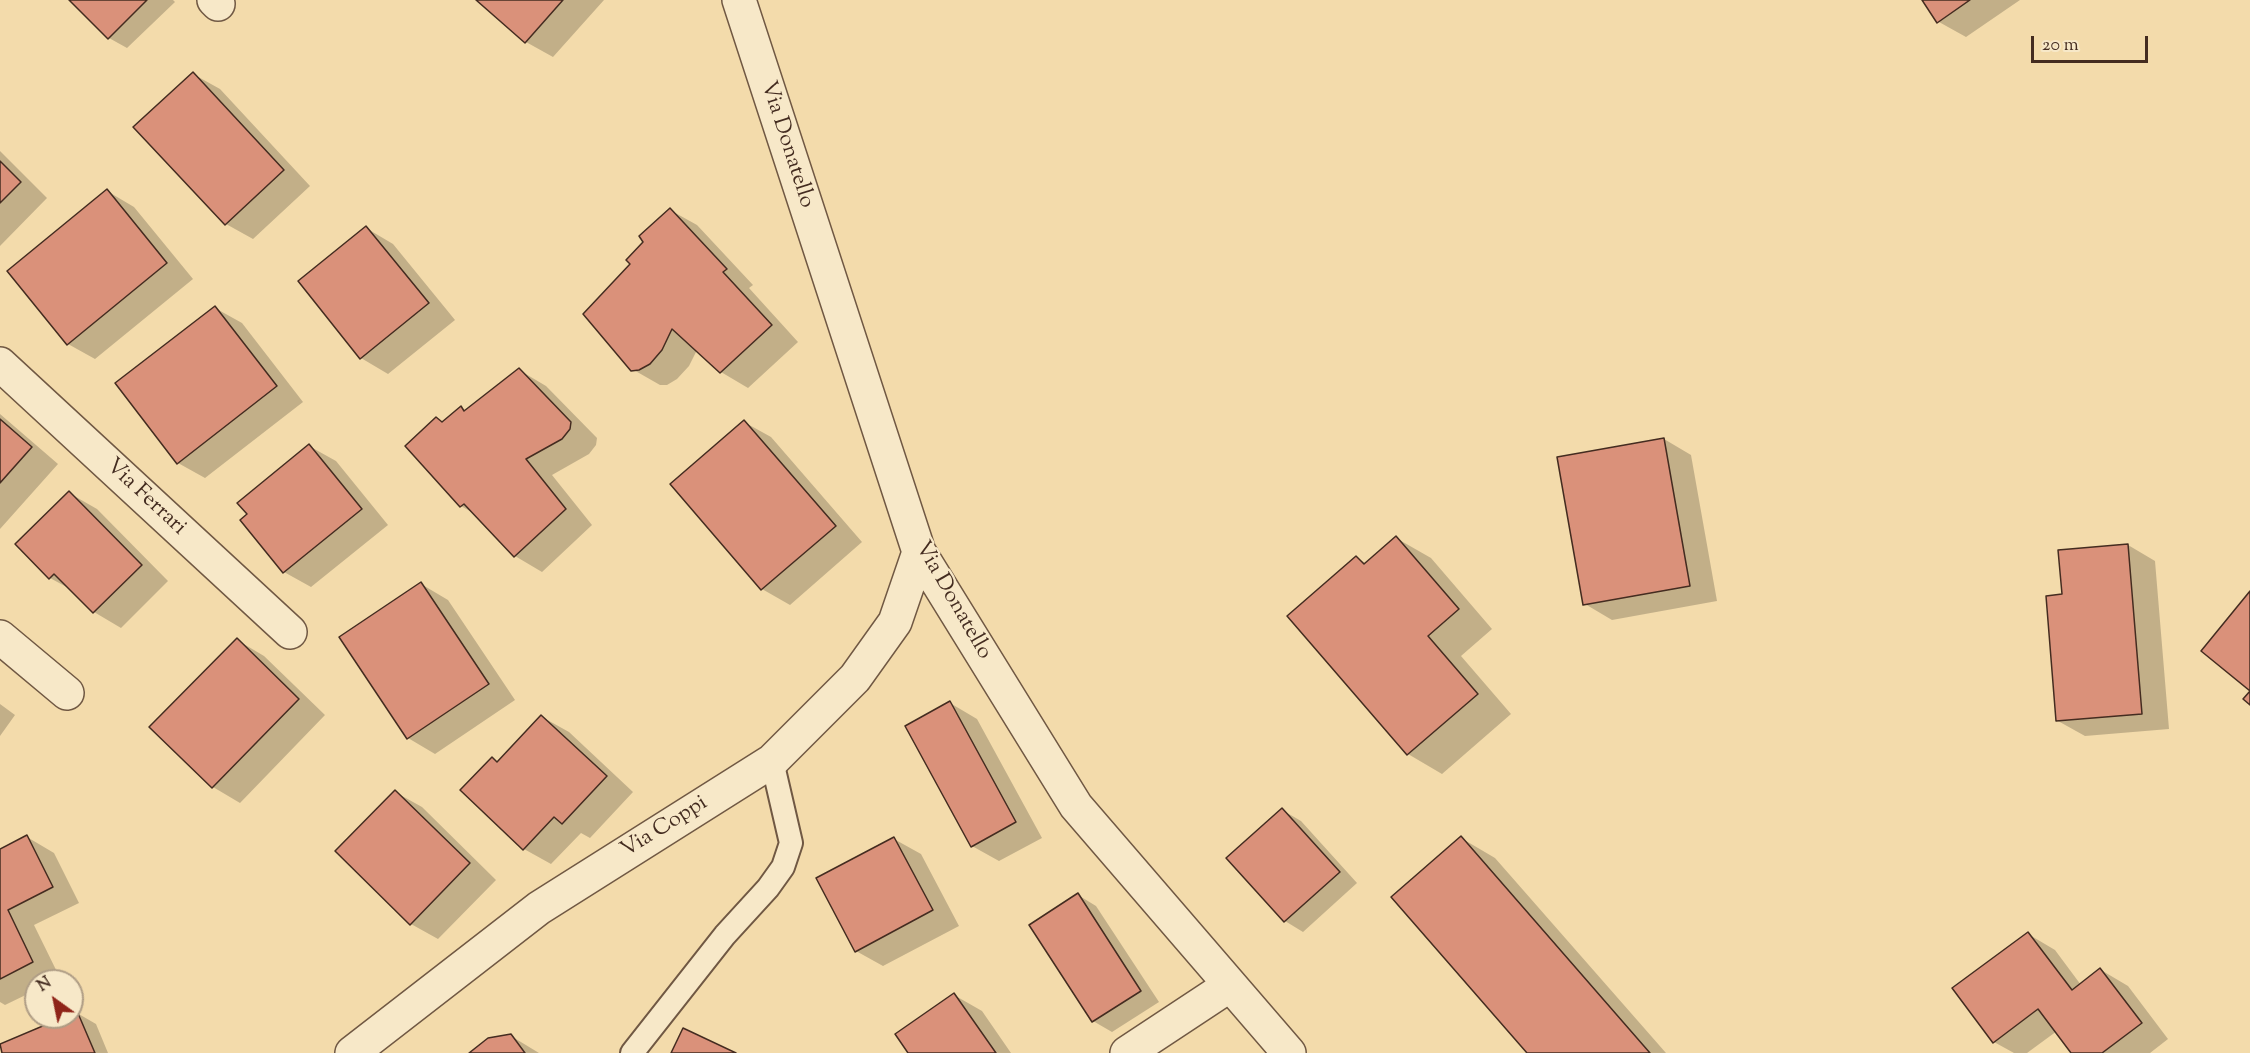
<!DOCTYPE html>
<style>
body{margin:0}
#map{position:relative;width:2250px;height:1053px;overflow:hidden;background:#f3dbab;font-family:"Sorts Mill Goudy",serif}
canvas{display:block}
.north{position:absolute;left:24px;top:969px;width:60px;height:60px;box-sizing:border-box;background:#f7e8c8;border:2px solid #af9d85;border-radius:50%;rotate:327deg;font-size:16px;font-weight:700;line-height:24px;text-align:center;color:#442c20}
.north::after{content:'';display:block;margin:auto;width:21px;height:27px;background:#8f2418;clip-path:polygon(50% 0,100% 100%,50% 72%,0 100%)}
.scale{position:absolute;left:2031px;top:36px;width:117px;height:27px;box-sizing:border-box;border:3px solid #442c20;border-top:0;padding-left:8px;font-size:18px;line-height:21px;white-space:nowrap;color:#442c20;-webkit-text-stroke:4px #f7e8c8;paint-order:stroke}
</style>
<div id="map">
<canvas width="2250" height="1053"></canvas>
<div class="north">N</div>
<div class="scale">20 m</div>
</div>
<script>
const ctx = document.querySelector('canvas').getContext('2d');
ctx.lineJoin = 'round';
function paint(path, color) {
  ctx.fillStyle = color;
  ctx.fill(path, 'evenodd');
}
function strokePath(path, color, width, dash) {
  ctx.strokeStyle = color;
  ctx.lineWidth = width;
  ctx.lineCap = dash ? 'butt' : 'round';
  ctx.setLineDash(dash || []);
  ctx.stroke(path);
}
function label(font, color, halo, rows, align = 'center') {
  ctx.font = font + ' "Sorts Mill Goudy",serif';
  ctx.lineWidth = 4.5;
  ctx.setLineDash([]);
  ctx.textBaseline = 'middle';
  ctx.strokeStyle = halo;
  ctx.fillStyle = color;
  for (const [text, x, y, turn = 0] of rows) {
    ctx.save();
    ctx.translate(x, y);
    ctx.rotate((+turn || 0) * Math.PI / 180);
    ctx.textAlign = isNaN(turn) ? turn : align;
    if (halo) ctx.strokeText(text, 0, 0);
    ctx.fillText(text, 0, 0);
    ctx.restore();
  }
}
paint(new Path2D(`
 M71 0H173L175 2 127 48 109 38Z
 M478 0H604L553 57 526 42Z
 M1923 0H2020L1966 37 1939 22Z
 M193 74 220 89 310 186 253 239 226 224Z
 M0 151 47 198 0 246Z
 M107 191 134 207 193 279 95 359 68 344Z
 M670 210 697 225 753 285 749 288 798 342 748 388 721 372 697 350 689 366 677 379 667 385H660L632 369 633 264 645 242Z
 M366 228 393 244 455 320 388 374 361 358 300 282Z
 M215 308 242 323 303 402 205 478 178 463Z
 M519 370 546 386 597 438 596 445 589 454 552 475 592 525 542 572 515 556 475 514 461 506 443 423 461 408 467 411Z
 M0 414 58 464 0 529Z
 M744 422 771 437 862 542 790 605 762 589 672 484Z
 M1664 439 1691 455 1717 601 1612 620 1585 604Z
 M309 446 336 461 388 525 311 587 284 572Z
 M69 493 97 509 168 581 121 628 94 612 72 590 50 578 17 544Z
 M1396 538 1431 558 1492 629 1461 656 1511 714 1442 774 1408 754 1357 558 1367 564Z
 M2128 545 2155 561 2169 729 2085 736 2058 721 2064 596Z
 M421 584 448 600 515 700 435 754 408 738Z
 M237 640 264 656 325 715 240 803 213 787 152 727Z
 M950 703 977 719 1042 838 999 861 972 846Z
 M0 704 15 715 0 736Z
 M542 717 569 732 633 792 590 838 581 833 551 864 524 849 492 759 498 763Z
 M395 792 422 807 496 880 438 939 411 924Z
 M1282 810 1301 821 1357 883 1303 932 1285 921Z
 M27 837 54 853 79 903 34 925 60 978 53 981H36V990L5 1005 0 1002V851Z
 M1461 838 1495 858 1666 1053H1529Z
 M894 839 921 854 959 926 883 966 856 951Z
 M1078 895 1096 906 1159 1002 1112 1032 1093 1021 1031 925Z
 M2028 934 2055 950 2081 985 2101 970 2128 986 2168 1039 2150 1053H2073L2057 1031 2027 1053H2014L1994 1042Z
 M954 995 982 1011 1011 1053H910Z
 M77 1013 96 1024 108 1053H3L0 1045Z
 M511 1036 539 1053H471Z`), '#0003');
const building = new Path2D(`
 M69 0H147L108 39Z
 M476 0H563L525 43Z
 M1922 0H1970L1937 23Z
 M193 72 284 170 225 225 133 127Z
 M0 161 21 182 0 203Z
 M107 189 167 263 67 345 7 271Z
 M670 208 727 269 723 272 772 325 720 373 672 329 662 350 650 364 639 370 631 371 583 314 630 264 626 260 643 242 639 236Z
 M366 226 429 303 360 359 298 281Z
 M215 306 277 386 177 464 115 383Z
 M519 368 571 422 570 429 562 439 526 459 566 509 514 557 464 504 460 507 405 446 436 417 442 422 461 406 464 411Z
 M0 419 32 447 0 483Z
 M744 420 836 526 761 590 670 484Z
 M1664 438 1690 586 1583 605 1557 457Z
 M309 444 362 509 283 573 240 520 247 514 237 503Z
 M69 491 142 565 93 613 54 574 49 579 15 544Z
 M1396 536 1459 609 1428 636 1478 694 1407 755 1287 616 1356 556 1364 564Z
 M2128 544 2142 714 2056 721 2046 596 2062 594 2058 550Z
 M421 582 489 684 407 739 339 637Z
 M2250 591V691L2201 651Z
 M237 638 299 699 212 788 149 727Z
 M2250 691V705L2243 699Z
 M950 701 1016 822 971 847 905 726Z
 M541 715 607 776 562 824 554 817 523 850 460 790 492 757 497 762Z
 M395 790 470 863 410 925 335 851Z
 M1282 808 1340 872 1284 922 1226 858Z
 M27 835 53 887 8 910 33 962 0 979V849Z
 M1461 836 1650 1053H1527L1391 897Z
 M894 837 933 910 855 952 816 878Z
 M1078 893 1141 991 1092 1022 1029 925Z
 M2028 932 2072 990 2100 968 2142 1023 2102 1053H2071L2038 1009 1993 1043 1952 988Z
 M954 993 996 1053H908L895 1034Z
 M77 1011 95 1053H2L0 1044 64 1017H72V1014Z
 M683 1028 736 1053H671Z
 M511 1034 525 1053H469L488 1038Z`);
paint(building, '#da917a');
strokePath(building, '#442c20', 1.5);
const service = new Path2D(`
 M632 1053 725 935 768 888 783 867 791 843 772 761`);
const minor = new Path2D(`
 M214 0 218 4
 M739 0 919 552 1076 806 1289 1053
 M0 364 290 632
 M0 637 67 693
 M352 1053 539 908 772 761 855 678 895 622 919 552
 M1127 1053 1230 985`);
strokePath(service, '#705843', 26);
strokePath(minor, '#705843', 36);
strokePath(service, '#f7e8c8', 22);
strokePath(minor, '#f7e8c8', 33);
label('22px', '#442c20', '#f7e8c8', [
 ["Via Donatello",786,145,72],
 ["Via Ferrari",145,498,43],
 ["Via Donatello",952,601,60],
 ["Via Coppi",665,828,-32]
]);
</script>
